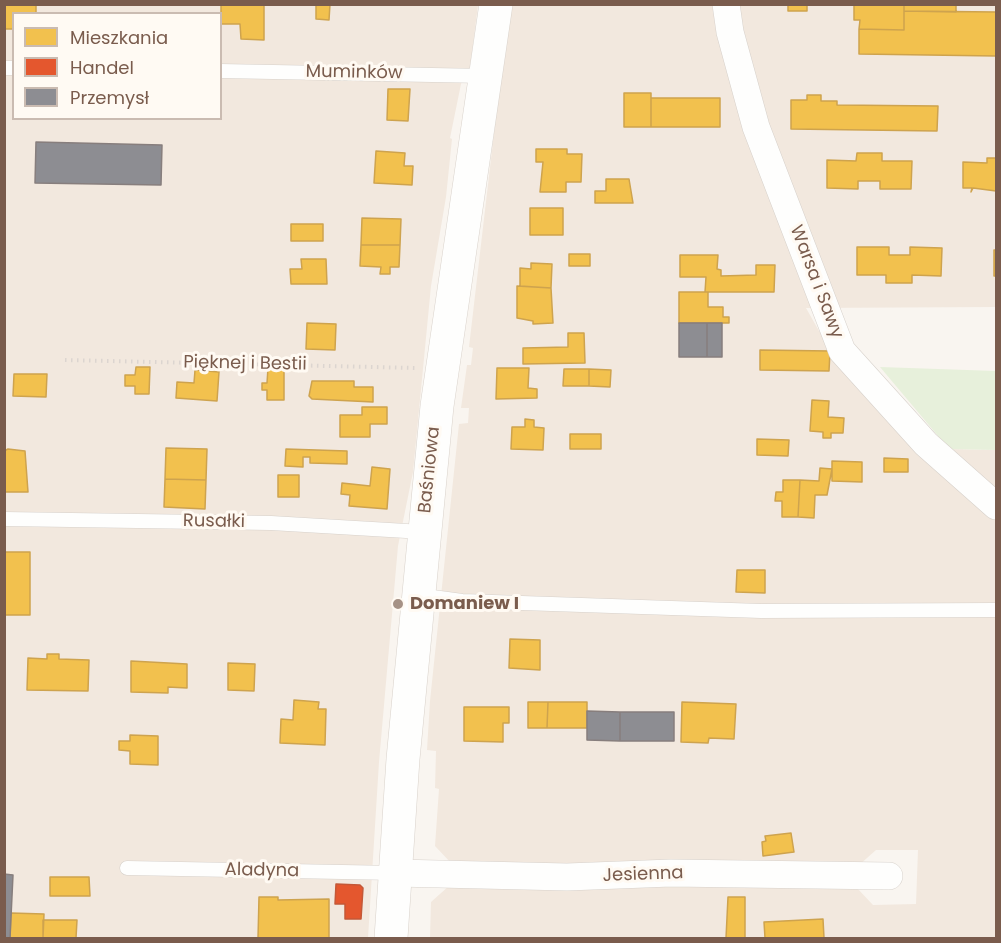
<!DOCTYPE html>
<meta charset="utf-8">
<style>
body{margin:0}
#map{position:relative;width:1001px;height:943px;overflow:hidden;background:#f9f5f0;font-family:Poppins,sans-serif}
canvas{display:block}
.frame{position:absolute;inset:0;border:6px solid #7a5c4d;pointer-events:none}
.legend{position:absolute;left:12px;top:12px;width:210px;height:108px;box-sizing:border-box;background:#fffaf3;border:2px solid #cabbb1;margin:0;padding:8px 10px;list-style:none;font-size:18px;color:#7a5c4d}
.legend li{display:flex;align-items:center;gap:12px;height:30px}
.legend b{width:30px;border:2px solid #cabbb1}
</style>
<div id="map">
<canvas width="1001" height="943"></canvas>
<div class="frame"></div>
<ul class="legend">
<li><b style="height:16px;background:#f2c14e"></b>Mieszkania</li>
<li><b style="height:16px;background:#e4572e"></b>Handel</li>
<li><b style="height:16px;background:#8d8d92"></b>Przemysł</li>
</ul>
</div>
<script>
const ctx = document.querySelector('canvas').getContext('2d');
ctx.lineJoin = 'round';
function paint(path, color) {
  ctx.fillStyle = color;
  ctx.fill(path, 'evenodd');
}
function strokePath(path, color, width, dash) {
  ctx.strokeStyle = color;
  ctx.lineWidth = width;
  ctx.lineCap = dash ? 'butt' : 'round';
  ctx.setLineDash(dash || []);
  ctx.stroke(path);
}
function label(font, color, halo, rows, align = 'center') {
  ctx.font = font + ' Poppins,sans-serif';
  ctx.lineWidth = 6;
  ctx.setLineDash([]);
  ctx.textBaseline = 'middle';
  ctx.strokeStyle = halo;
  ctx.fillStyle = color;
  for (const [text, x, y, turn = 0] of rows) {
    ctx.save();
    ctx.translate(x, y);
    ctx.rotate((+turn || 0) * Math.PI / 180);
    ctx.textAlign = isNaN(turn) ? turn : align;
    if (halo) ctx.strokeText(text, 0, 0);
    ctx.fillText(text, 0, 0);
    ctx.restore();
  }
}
paint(new Path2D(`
 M5 5H478L470 68 461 84 450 138 452 139 446 197 431 286 413 472 398 546 379 762 368 938H5ZM14 14H220V118H14Z
 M509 5H996V307L806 308 819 331 924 455 949 449 996 450V938H430L431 902 450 885 857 888 873 905 916 904 918 850H876L858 866 452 864 435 846 439 789 435 788 436 751 427 750 430 701 459 424 468 423 469 408H461L467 365H471L473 348 469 347Z`), '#f2e8de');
paint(new Path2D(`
 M880 367 996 371V450L949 449Z`), '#e7f0db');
const homes = new Path2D(`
 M4 4H36V14H14V29H4Z
 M221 4H264V40L241 39 240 24H221Z
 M316 4H330L329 20 316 19Z
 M788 4H807V11H788Z
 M854 4H904V30L859 29 860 20H854Z
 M904 4H956V12L904 11Z
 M904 11 996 12V56L859 54V29L904 30Z
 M388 89H410L408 121 387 120Z
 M624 93H651V127H624Z
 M807 95H821V101H837V105L938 106 937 131 791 129V100H807Z
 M651 98H720V127H651Z
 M536 149H567V154H582L581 182H566V192H540L543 162H536Z
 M376 151 405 153 404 166H413L412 185 374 183Z
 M857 153H882V161H912L911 189H880V181H858V189L827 188V160L856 161Z
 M987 158H996V191L973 188 971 192 972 188H963V162L987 163Z
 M606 179H629L633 203H595V191H606Z
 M530 208H563V235H530Z
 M362 218 401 219 400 245H361Z
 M291 224H323V241H291Z
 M361 245H400L399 267H390V274H380L381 267 360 266Z
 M857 247H889V255H910V247L942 248 941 276 912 275V283H886V275H857Z
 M994 250H996V276H994Z
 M569 254H590V266H569Z
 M680 255H718L717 269 721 270V276L756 275V265H775L774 292H705L706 277H680Z
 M301 259H326L327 284H291L290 269H302Z
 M531 263 552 264 551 288 520 286V268L531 269Z
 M517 286 551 288 553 323 533 324V321L517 318Z
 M679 292H708V307H723V317H729V323H679Z
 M307 323 336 324 335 350 306 349Z
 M568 333H584L585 363 523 364V348L568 347Z
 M760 350 830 351 829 371 760 370Z
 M136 367H150L149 394H135V386H125V375H135Z
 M268 368 284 369V400H267V390H262V383H267Z
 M497 368H529L528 388 537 389V398L496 399Z
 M564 369H589V386H563Z
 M589 369 611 370 610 387 589 386Z
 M195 370 219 372 217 401 176 398 177 382 194 383Z
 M14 374H47L46 397 13 396Z
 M312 381H354V387H373V402L312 399 309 396Z
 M812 400 829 401 828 417 844 418 843 433H831V438H823V432L810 431Z
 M362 407H387V424H370V437H340V415H362Z
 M525 419 534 420V427L544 428 543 450 511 449 512 427H525Z
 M570 434H601V449H570Z
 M757 439 789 440 788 456 757 455Z
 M166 448 207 449 206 480 165 479Z
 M8 449 25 451 28 492H4V451Z
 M286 449 347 451V464L310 463V457H303V467L285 466Z
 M884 458 908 459V472H884Z
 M832 461 862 462V482L832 481Z
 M372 467 390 469 387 509 349 506 350 495 341 494 342 483 370 486Z
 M820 468 832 469 827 495H815L814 518 798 517 800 480 819 481Z
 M278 475H299V497H278Z
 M165 479 206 480 205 509 164 507Z
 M783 480H800L798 517H782V501H775L776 492H783Z
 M4 552H30V615H4Z
 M737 570H765V593L736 592Z
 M510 639 540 640V670L509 668Z
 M47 654H59V659L89 660 88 691 27 690 28 658 47 659Z
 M131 661 187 664V688L168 687V693L131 692Z
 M228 663 255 664 254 691 228 690Z
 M294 700 319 702 318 709H326L325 745 280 743 281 719 293 720Z
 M528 702H548L547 728H528Z
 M548 702H587V728H547Z
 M682 702 736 704 734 739 709 738 708 743 681 742Z
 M464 707H509V723H503V742L464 741Z
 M130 735 158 736V765L130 764V751L119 750V741H130Z
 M791 833 794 852 763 856 762 842 766 841 765 836Z
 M50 877H89L90 896H50Z
 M259 897H278V900L329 899V938H258Z
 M728 897H745V938H726Z
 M11 913 44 914 43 938H10Z
 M823 919 824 938H765L764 922Z
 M43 920H77L76 938H43Z`);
paint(homes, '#f2c14e');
strokePath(homes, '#cea34e', 1.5);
const shops = new Path2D(`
 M336 884 360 885 363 888 361 919H345V904H335Z`);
paint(shops, '#e4572e');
strokePath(shops, '#c45837', 1.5);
const industry = new Path2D(`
 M36 142 162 145 161 185 35 183Z
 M679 323H707V357H679Z
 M707 323H722V357H707Z
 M587 711 620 712V741L587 740Z
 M620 712H674V741H620Z
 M4 874 13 875 10 938H4Z`);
paint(industry, '#8d8d92');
strokePath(industry, '#877e7d', 1.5);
const lane = new Path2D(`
 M4 68H14
 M220 71 485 76
 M4 519 271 523 423 532
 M418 595 462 601 761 611 996 610
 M127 868 396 873`);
const street = new Path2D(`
 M726 4 730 32 756 127 842 351 926 444 996 506
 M396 873 567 877 671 873 889 876`);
const secondary = new Path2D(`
 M391 938 403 759 437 406 496 4`);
strokePath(lane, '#d7d1cb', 15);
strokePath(street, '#d7d1cb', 28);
strokePath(secondary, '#d9d2cb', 34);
strokePath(new Path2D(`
 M65 360 416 368`), '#dcd5d0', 4, [1.5, 4.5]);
strokePath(lane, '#fefefd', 14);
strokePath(street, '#fefefd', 27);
strokePath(secondary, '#fefefd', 33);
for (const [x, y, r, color] of [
 [398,604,6,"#a69286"]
]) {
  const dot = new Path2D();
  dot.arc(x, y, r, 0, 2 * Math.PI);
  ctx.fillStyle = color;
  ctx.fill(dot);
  strokePath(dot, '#fffaf3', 2);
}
label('18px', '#7a5c4d', '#fffaf3', [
 ["Muminków",354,73,1],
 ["Warsa i Sawy",816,282,69],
 ["Pięknej i Bestii",245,364,1],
 ["Baśniowa",430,470,-84],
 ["Rusałki",214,522,1],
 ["Aladyna",262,871,1],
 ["Jesienna",643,875,-2]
]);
label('bold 18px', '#7a5c4d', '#fffaf3', [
 ["Domaniew I",410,604]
], 'left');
</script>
